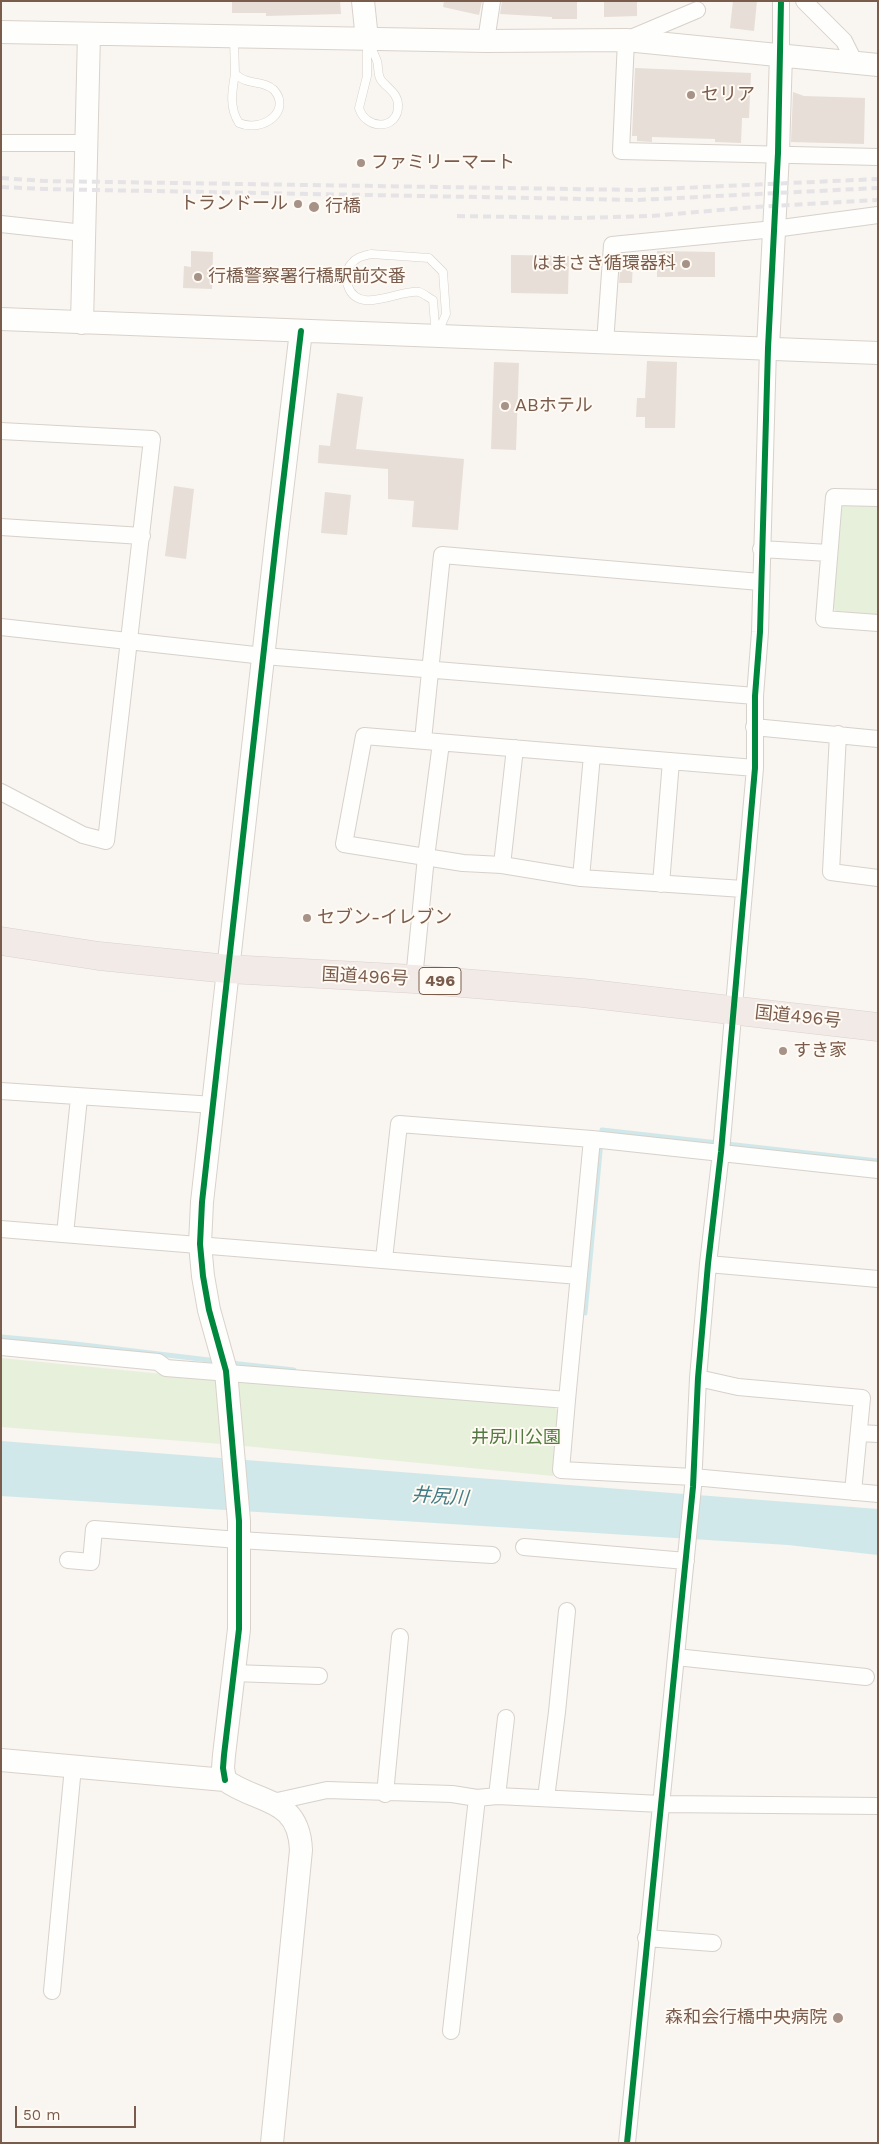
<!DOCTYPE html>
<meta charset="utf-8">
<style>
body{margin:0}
#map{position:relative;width:879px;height:2144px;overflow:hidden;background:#f9f5f0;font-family:"Work Sans",sans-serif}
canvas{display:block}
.frame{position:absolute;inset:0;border:2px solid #7a5c4d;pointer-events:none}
.scale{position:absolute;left:15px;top:2106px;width:121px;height:22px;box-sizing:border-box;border:2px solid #7a5c4d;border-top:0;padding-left:6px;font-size:15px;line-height:18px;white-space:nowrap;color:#7a5c4d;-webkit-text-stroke:4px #fffaf3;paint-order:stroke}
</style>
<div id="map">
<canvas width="879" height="2144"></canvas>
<div class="frame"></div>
<div class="scale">50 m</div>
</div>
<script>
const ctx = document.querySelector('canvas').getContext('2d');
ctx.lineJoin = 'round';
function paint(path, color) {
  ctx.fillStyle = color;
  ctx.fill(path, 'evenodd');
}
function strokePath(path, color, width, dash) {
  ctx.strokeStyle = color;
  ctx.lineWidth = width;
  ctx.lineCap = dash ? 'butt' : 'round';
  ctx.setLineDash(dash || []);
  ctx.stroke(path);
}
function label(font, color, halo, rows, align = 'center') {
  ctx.font = font + ' "Work Sans","Noto Sans JP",sans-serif';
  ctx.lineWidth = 4;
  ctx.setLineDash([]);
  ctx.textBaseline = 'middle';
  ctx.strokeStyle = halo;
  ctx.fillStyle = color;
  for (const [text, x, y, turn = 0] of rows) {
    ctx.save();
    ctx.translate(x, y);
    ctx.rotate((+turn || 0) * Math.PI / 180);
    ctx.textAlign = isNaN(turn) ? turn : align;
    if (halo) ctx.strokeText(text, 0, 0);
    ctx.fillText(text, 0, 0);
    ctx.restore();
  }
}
paint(new Path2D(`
 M840 503 878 505V615L836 611 832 606Z
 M1 1358 253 1383 552 1405 559 1412 553 1476 234 1445 1 1427Z`), '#e7f0db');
paint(new Path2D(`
 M1 1441 878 1509V1555L788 1545 1 1496Z`), '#d0e8ea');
strokePath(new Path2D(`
 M585 1313 602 1130 878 1161
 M1 1337 67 1343 217 1361
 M230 1363 294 1370`), '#d0e8ea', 5);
paint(new Path2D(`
 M232 1H340L341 14 266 16V13H232Z
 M444 1H482L479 15 443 7Z
 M502 1H577V19H552V17L500 14Z
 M604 1H637V16L604 17Z
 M733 1H757L754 31 730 28Z
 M635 68 751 73 749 118H742L741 143 715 142V139L652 137V142L637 141V136H632Z
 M793 92 804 96 865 98 864 144 791 142Z
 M191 251 213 252 212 289 183 288 184 266 191 267Z
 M657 251 715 252V277H657Z
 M511 255 569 256 568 294 511 293Z
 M621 258H633L632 283H619Z
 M647 361 677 362 675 428H645V417H636L637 398H645Z
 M494 362 519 363 516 450 491 449Z
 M337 393 363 397 356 449 464 459 458 530 412 527 414 501 388 499V469L318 463 319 445 330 446Z
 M174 486 194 489 186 559 165 556Z
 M325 492 351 495 347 535 321 533Z`), '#e6ded7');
const lane = new Path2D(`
 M234 39 235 74
 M367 39C370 46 374 53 377 61 379 67 377 74 381 80 387 88 398 93 398 105 399 130 366 131 359 108L367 76Z
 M235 74C238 76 241 79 245 80 255 84 266 82 274 90 292 111 263 133 239 123 229 108 232 91 235 74Z
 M371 254 429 258 443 272 446 314 436 337 433 300C429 298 423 293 419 292 400 289 358 316 348 286 345 279 346 270 351 264 356 257 363 256 371 254Z`);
const street = new Path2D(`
 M804 1 844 41 855 63
 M697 10 626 40 621 151 878 157
 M486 41 492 1
 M781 54V1
 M1 143H86
 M1 224 84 233
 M605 343 612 245 774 229 878 215
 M1 431 152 439 106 841 83 835 1 792
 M878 498 834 497 824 619 878 623
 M1 527 142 536
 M761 549 829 553
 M1 627 264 656 755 696
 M754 727 878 739
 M838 734 831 872 878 878
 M423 740 442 555 760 582
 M502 865 515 748
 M581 878 592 755
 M661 884 671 761
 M743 889 581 878 502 865 463 863 344 844 364 736 755 768
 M414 979 426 857 441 743
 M1 1091 214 1105
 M1 1229 579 1276
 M65 1234 79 1098
 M384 1259 399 1124 592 1139 878 1170
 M708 1264 878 1279
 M1 1347 158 1362 166 1368 567 1400 561 1470 693 1477 878 1494
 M698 1378 738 1387 862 1398 853 1492
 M567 1400 592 1139
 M859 1433 878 1434
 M524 1547 686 1561
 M68 1560 91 1562 94 1529 239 1540 492 1555
 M676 1657 866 1677
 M233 1673 319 1676
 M385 1794 400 1637
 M497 1796 506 1718
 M546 1798 557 1712 567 1611
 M273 1802 327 1790 452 1794 477 1798 497 1796 661 1804 878 1806
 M646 1938 713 1943
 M52 1991 73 1767
 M451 2031 477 1798
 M627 2143 693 1487 698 1378 708 1264 721 1152 755 768V696L760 632 768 348`);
const secondary = new Path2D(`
 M363 1 367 39
 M1 32 486 41 626 40 878 65
 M1 319 878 353
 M82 323 89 34
 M768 348 778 153 781 54
 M1 1760 225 1780C257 1804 299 1796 301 1850L272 2143
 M225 1780 223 1768 224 1755 239 1629V1521L226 1371 209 1310 203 1276 200 1244 202 1202 276 542 301 331`);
const highway = new Path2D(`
 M1 941 99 956 228 969 414 979 583 993 878 1027`);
strokePath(lane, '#d7d1cb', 9);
strokePath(street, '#d7d1cb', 18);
strokePath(secondary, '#d9d2cb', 24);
strokePath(highway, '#dad1cc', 29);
strokePath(lane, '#fefefd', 8);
strokePath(street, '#fefefd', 16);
strokePath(secondary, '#fefefd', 22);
strokePath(highway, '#f2eae7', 28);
strokePath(new Path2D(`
 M1 178 44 181 638 190 878 179
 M1 187 43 189 638 200 878 188
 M457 216 581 218 651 216 755 207 878 200`), '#e6e3e7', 4, [8, 5]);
strokePath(new Path2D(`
 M225 1780 223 1768 224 1755 239 1629V1521L226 1371 209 1310 203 1276 200 1244 202 1202 276 542 301 331
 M627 2143 693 1487 698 1378 708 1264 721 1152 755 768V696L760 632 768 348 778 153 781 1`), '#00873e', 6);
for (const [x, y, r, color] of [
 [691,95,5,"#a69286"],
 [361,163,5,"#a69286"],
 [298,204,5,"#a69286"],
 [314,207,6,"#a69286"],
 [686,264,5,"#a69286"],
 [198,277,5,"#a69286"],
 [505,406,5,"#a69286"],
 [307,918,5,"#a69286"],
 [783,1051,5,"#a69286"],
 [838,2018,6,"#a69286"]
]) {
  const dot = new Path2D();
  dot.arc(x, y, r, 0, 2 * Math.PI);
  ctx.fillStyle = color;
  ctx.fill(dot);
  strokePath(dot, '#fffaf3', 2);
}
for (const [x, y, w] of [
 [440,981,42]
]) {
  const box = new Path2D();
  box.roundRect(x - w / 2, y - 13.5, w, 27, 4);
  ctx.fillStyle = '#fffaf3';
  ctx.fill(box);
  strokePath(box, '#7a5c4d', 1);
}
label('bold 16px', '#7a5c4d', null, [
 ["496",440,981]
]);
label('18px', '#7a5c4d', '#fffaf3', [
 ["セリア",701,95],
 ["ファミリーマート",371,163],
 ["トランドール",288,204,"right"],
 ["行橋",325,207],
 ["はまさき循環器科",676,264,"right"],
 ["行橋警察署行橋駅前交番",208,277],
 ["ABホテル",515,406],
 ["セブン-イレブン",317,918],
 ["すき家",793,1051],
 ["森和会行橋中央病院",827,2018,"right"]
], 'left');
label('18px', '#7a5c4d', '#fffaf3', [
 ["国道496号",365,977,3],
 ["国道496号",798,1017,6]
]);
label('18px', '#537a41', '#fffaf3', [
 ["井尻川公園",516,1438]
]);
label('italic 19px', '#437c86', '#fffaf3', [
 ["井尻川",440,1497,4]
]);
</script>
